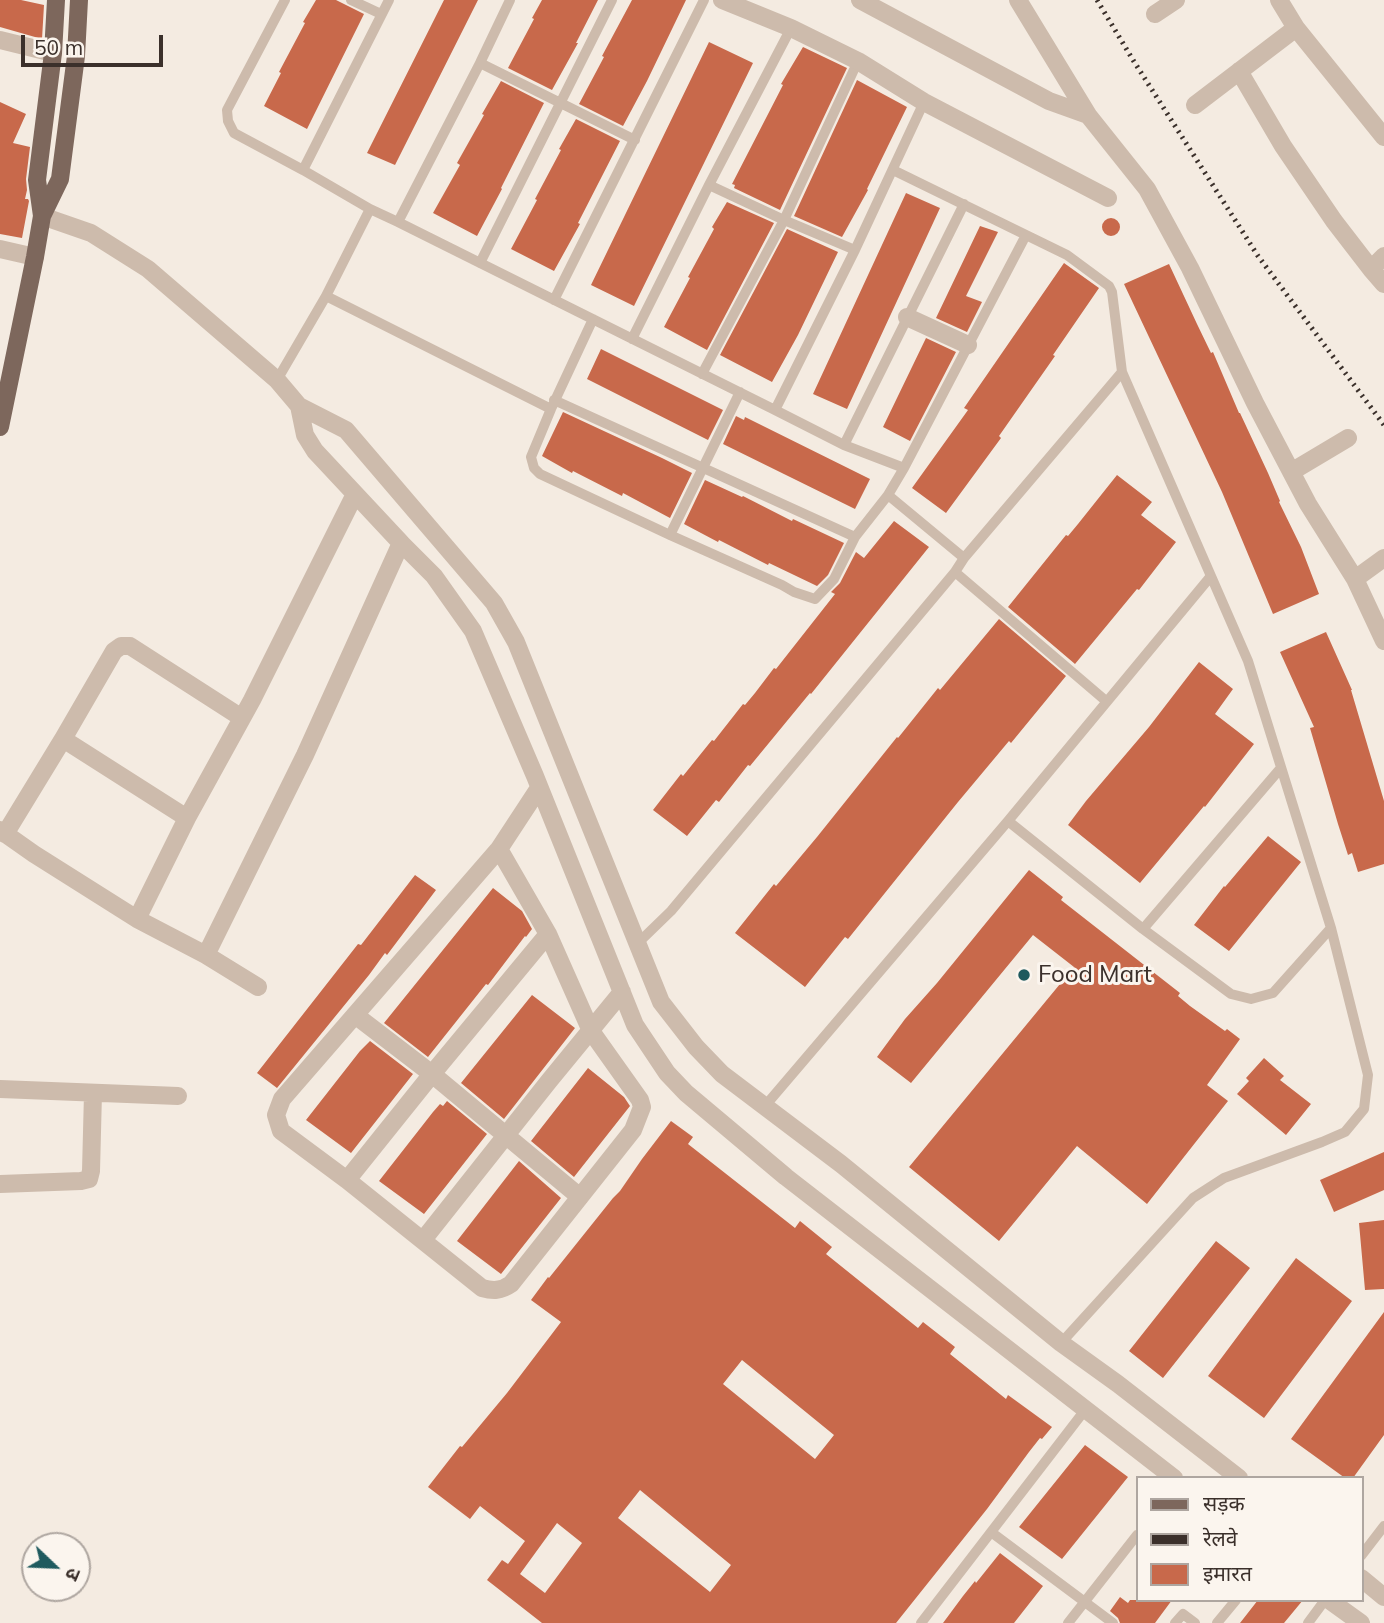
<!DOCTYPE html>
<meta charset="utf-8">
<style>
body{margin:0}
#map{position:relative;width:1384px;height:1623px;overflow:hidden;background:#f4ebe1;font-family:Mulish,"Noto Sans Devanagari",sans-serif}
canvas{display:block}
.legend{position:absolute;left:1136px;top:1476px;width:228px;height:126px;box-sizing:border-box;background:#fbf5ee;border:2px solid #aea6a0;margin:0;padding:9px 12px;list-style:none;font-size:21px;color:#3b302b}
.legend li{display:flex;align-items:center;gap:14px;height:35px}
.legend b{width:35px;border:2px solid #aea6a0}
.north{position:absolute;left:21px;top:1532px;width:70px;height:70px;box-sizing:border-box;background:#fbf5ee;border:2px solid #aea6a0;border-radius:50%;rotate:113deg;font-size:19px;font-weight:700;line-height:28px;text-align:center;color:#3b302b}
.north::after{content:'';display:block;margin:auto;width:24px;height:32px;background:#1f5a5e;clip-path:polygon(50% 0,100% 100%,50% 72%,0 100%)}
.scale{position:absolute;left:21px;top:35px;width:142px;height:32px;box-sizing:border-box;border:4px solid #3b302b;border-top:0;padding-left:9px;font-size:21px;line-height:24px;white-space:nowrap;color:#3b302b;-webkit-text-stroke:5px #fbf5ee;paint-order:stroke}
</style>
<div id="map">
<canvas width="1384" height="1623"></canvas>
<ul class="legend">
<li><b style="height:9px;background:#7d675c"></b>सड़क</li>
<li><b style="height:9px;background:#3b302b"></b>रेलवे</li>
<li><b style="height:19px;background:#c8694b"></b>इमारत</li>
</ul>
<div class="north">उ</div>
<div class="scale">50 m</div>
</div>
<script>
const ctx = document.querySelector('canvas').getContext('2d');
ctx.lineJoin = 'round';
function paint(path, color) {
  ctx.fillStyle = color;
  ctx.fill(path, 'evenodd');
}
function strokePath(path, color, width, dash) {
  ctx.strokeStyle = color;
  ctx.lineWidth = width;
  ctx.lineCap = dash ? 'butt' : 'round';
  ctx.setLineDash(dash || []);
  ctx.stroke(path);
}
function label(font, color, halo, rows, align = 'center') {
  ctx.font = font + ' Mulish,sans-serif';
  ctx.lineWidth = 6;
  ctx.setLineDash([]);
  ctx.textBaseline = 'middle';
  ctx.strokeStyle = halo;
  ctx.fillStyle = color;
  for (const [text, x, y, turn = 0] of rows) {
    ctx.save();
    ctx.translate(x, y);
    ctx.rotate((+turn || 0) * Math.PI / 180);
    ctx.textAlign = isNaN(turn) ? turn : align;
    if (halo) ctx.strokeText(text, 0, 0);
    ctx.fillText(text, 0, 0);
    ctx.restore();
  }
}
paint(new Path2D(`
 M0 0H21L44 5 42 39 0 27Z
 M316 0H336L364 14 307 129 264 106 281 73 279 72 305 23 303 22Z
 M444 0H478L395 165 367 153Z
 M542 0H598L576 43H578L552 90 508 68 534 19 532 18Z
 M632 0H686L647 81 623 126 579 104 604 57 602 56Z
 M709 42 753 63 634 306 591 285Z
 M803 47 847 68 780 210 734 188 735 185 732 184 783 85 781 84Z
 M857 80 907 107 867 189 868 190 842 237 794 216Z
 M501 81 544 103 501 188 502 189 477 236 433 213 460 165 457 163 484 115 482 114Z
 M0 102 26 114 13 143 30 147 26 179 27 190 25 199H28L29 201 22 238 0 234Z
 M576 119 620 141 578 223 580 224 554 271 511 249 537 200 535 199 561 150 559 149Z
 M906 193 940 208 847 409 813 394Z
 M727 202 774 223 707 350 664 327 690 278 688 277 714 229 712 227Z
 M1102 227a9 9 0 1 1 18 0a9 9 0 1 1-18 0Z
 M980 226 998 232 966 296 982 302 967 332 936 318Z
 M787 229 838 252 798 335 772 382 720 355Z
 M1064 263 1099 288 1053 355 1055 356 999 436 1001 438 946 513 912 488 968 410 964 408Z
 M1169 264 1197 324 1211 353 1213 352 1239 413H1240L1268 473 1280 501 1279 502 1301 547 1319 594 1273 614 1222 492 1124 284Z
 M926 338 956 352 910 441 883 427Z
 M601 349 723 410 708 440 587 379Z
 M563 412 662 458 692 473 670 518 623 493 622 496 573 471 572 473 542 456Z
 M736 416 744 420 745 417 870 479 855 509 723 444Z
 M1117 475 1152 502 1141 515 1176 542 1149 577 1139 590 1137 589 1075 664 1008 607 1066 535 1068 536 1078 524Z
 M705 480 742 497 743 496 792 521 793 519 844 543 828 575 817 586 769 563 768 565 719 540 718 542 684 524Z
 M894 521 929 547 811 694 810 693 750 766 748 765 719 802 716 800 687 836 653 810 681 774 683 776 712 740 714 741 743 704 745 705 755 693 774 668 776 669 835 594 831 592 840 583 856 552 864 558Z
 M999 619 1066 676 1011 743 1009 741 958 802 848 939 845 937 805 987 735 933 774 884 776 886 817 837 897 737 898 738 938 688 940 690Z
 M1326 632 1352 690H1351L1384 801V864L1358 872 1352 853 1348 855 1338 824 1310 728 1314 727 1280 652Z
 M1199 662 1233 689 1215 714 1254 744 1205 807 1204 806 1140 883 1068 825 1086 801 1149 727Z
 M1268 836 1301 862 1229 951 1194 925 1224 886 1225 887Z
 M1029 870 1063 897 1061 900 1180 993 1178 996 1190 1006 1225 1031 1227 1029 1240 1039 1207 1085 1228 1101 1147 1204 1077 1146 999 1241 909 1167 1074 967 1033 935 911 1083 877 1057 905 1019 937 983Z
 M415 875 436 890 387 955 385 953 369 975 277 1088 257 1073 358 944 361 945Z
 M493 888 522 911 532 929 526 937 525 936 488 985 486 984 428 1057 384 1023Z
 M532 995 575 1028 504 1119 461 1083Z
 M370 1041 413 1074 351 1153 306 1120 360 1051Z
 M1264 1058 1284 1076 1280 1080 1311 1104 1286 1135 1237 1094 1249 1081 1246 1078Z
 M588 1068 624 1097 630 1106 574 1177 531 1141Z
 M447 1101 487 1134 424 1214 379 1181 433 1112 440 1104 443 1106Z
 M671 1121 693 1137 688 1144 795 1228 800 1221 832 1247 826 1254 918 1328 923 1322 955 1347 950 1354 1006 1399 1008 1395 1052 1427 1042 1439 1040 1438 1029 1452 987 1509 896 1623H542L487 1580 502 1560 508 1564 525 1541 480 1506 470 1519 428 1487 460 1446 462 1447 507 1393 561 1322 531 1300 548 1277 549 1278 613 1198 620 1191 642 1159ZM742 1360 834 1435 815 1459 723 1384ZM640 1490 731 1565 710 1592 618 1518ZM557 1523 582 1543 545 1593 520 1574Z
 M1384 1152V1190L1334 1212 1320 1180Z
 M519 1161 561 1198 501 1274 457 1241Z
 M1384 1220V1289L1365 1290 1359 1223Z
 M1216 1241 1250 1268 1163 1378 1129 1351Z
 M1296 1258 1352 1301 1264 1418 1208 1376Z
 M1384 1312V1435L1353 1478H1345L1291 1439Z
 M1085 1445 1128 1477 1062 1559 1019 1527Z
 M1000 1553 1043 1586 1014 1623H943L963 1596 975 1581 976 1583Z
 M1120 1597 1128 1603 1130 1600H1172L1155 1623H1120L1118 1618 1110 1611Z
 M1258 1600H1303L1284 1623H1240Z`), '#c8694b');
strokePath(new Path2D(`
 M285 0 227 110 228 121 234 133 303 170
 M351 0 381 14
 M480 63 635 140
 M893 170 1026 235
 M709 185 784 220 855 250
 M370 209 303 170 389 0
 M398 222 775 410 855 250 924 102
 M480 263 612 0
 M326 296 551 409 593 319
 M554 300 704 0
 M632 339 709 185 791 28
 M702 374 784 220 858 61
 M277 380 326 296 370 209 398 222 480 63 510 0
 M554 400 855 537
 M551 409 531 457 534 468 540 474 670 535 782 585 794 592 815 599 834 579 855 537 888 495 904 468 1026 235 1067 255 1109 286 1112 292 1122 372 1248 661 1331 928 1368 1075 1364 1109 1345 1132 1322 1142 1224 1178 1193 1198 1061 1343
 M775 410 844 445 904 468
 M844 445 964 204
 M888 495 964 558 1122 372
 M670 535 740 392
 M964 558 955 572 1106 701
 M1008 821 1143 929 1231 994 1251 999 1273 993 1331 928
 M1143 929 1280 769
 M637 944 671 911 955 572
 M765 1106 1008 821 1211 576
 M991 1532 1113 1623
 M1361 1556 1384 1526
 M921 1623 1085 1410
 M1068 1623 1137 1535
 M1175 1623 1183 1614 1195 1623
 M1217 1623 1236 1600
 M1308 1623 1325 1600`), '#cdbbac', 10);
strokePath(new Path2D(`
 M722 0 791 28 858 61 924 102 1108 198
 M860 0 1049 101 1088 115 1147 189 1190 268 1255 403 1308 504 1355 579
 M1018 0 1088 115
 M1279 0 1296 28 1384 137
 M1155 14 1176 0
 M0 40 53 53
 M1239 71 1283 146 1334 221 1371 269
 M1195 105 1296 28
 M42 216 91 233 148 269 277 380 299 406 346 430 494 603 516 642 661 1002 696 1047 722 1074 841 1164 1061 1343 1118 1384 1239 1478
 M0 249 35 257
 M1384 256 1371 269 1384 284
 M907 317 968 345
 M299 406 305 435 315 451 401 543 434 576 473 631 535 776 635 1025 667 1073 686 1093 786 1177 1174 1478
 M1291 472 1348 438
 M1384 558 1355 579 1384 641
 M187 818 63 739 114 651 121 646H130L242 718
 M0 830 34 854 137 919 206 955 258 987
 M5 834 63 739
 M499 849 548 934 591 1031 640 1100 642 1107 633 1130 511 1284C501 1291 493 1291 482 1288L347 1180 281 1131 276 1115 282 1099 499 849 539 788
 M137 919 187 818 252 700 355 494
 M206 955 305 755 401 543
 M355 1015 432 1074 580 1197
 M0 1089 178 1096
 M347 1180 432 1074 548 934
 M0 1184 81 1181 89 1179 91 1171 93 1093
 M423 1240 549 1081 622 992
 M1361 1578 1384 1597
 M1329 1600 1361 1623`), '#cdbbac', 18);
strokePath(new Path2D(`
 M42 216 37 180 53 53 56 0
 M0 427 35 257 42 216 60 179 76 56 79 0`), '#7d675c', 18);
strokePath(new Path2D(`
 M1097 0 1133 60 1258 256 1384 425`), '#3b302b', 5, [2, 5]);
for (const [x, y, r, color] of [
 [1024,975,7,"#1f5a5e"]
]) {
  const dot = new Path2D();
  dot.arc(x, y, r, 0, 2 * Math.PI);
  ctx.fillStyle = color;
  ctx.fill(dot);
  strokePath(dot, '#fbf5ee', 2.5);
}
label('24px', '#3b302b', '#fbf5ee', [
 ["Food Mart",1038,975]
], 'left');
</script>
